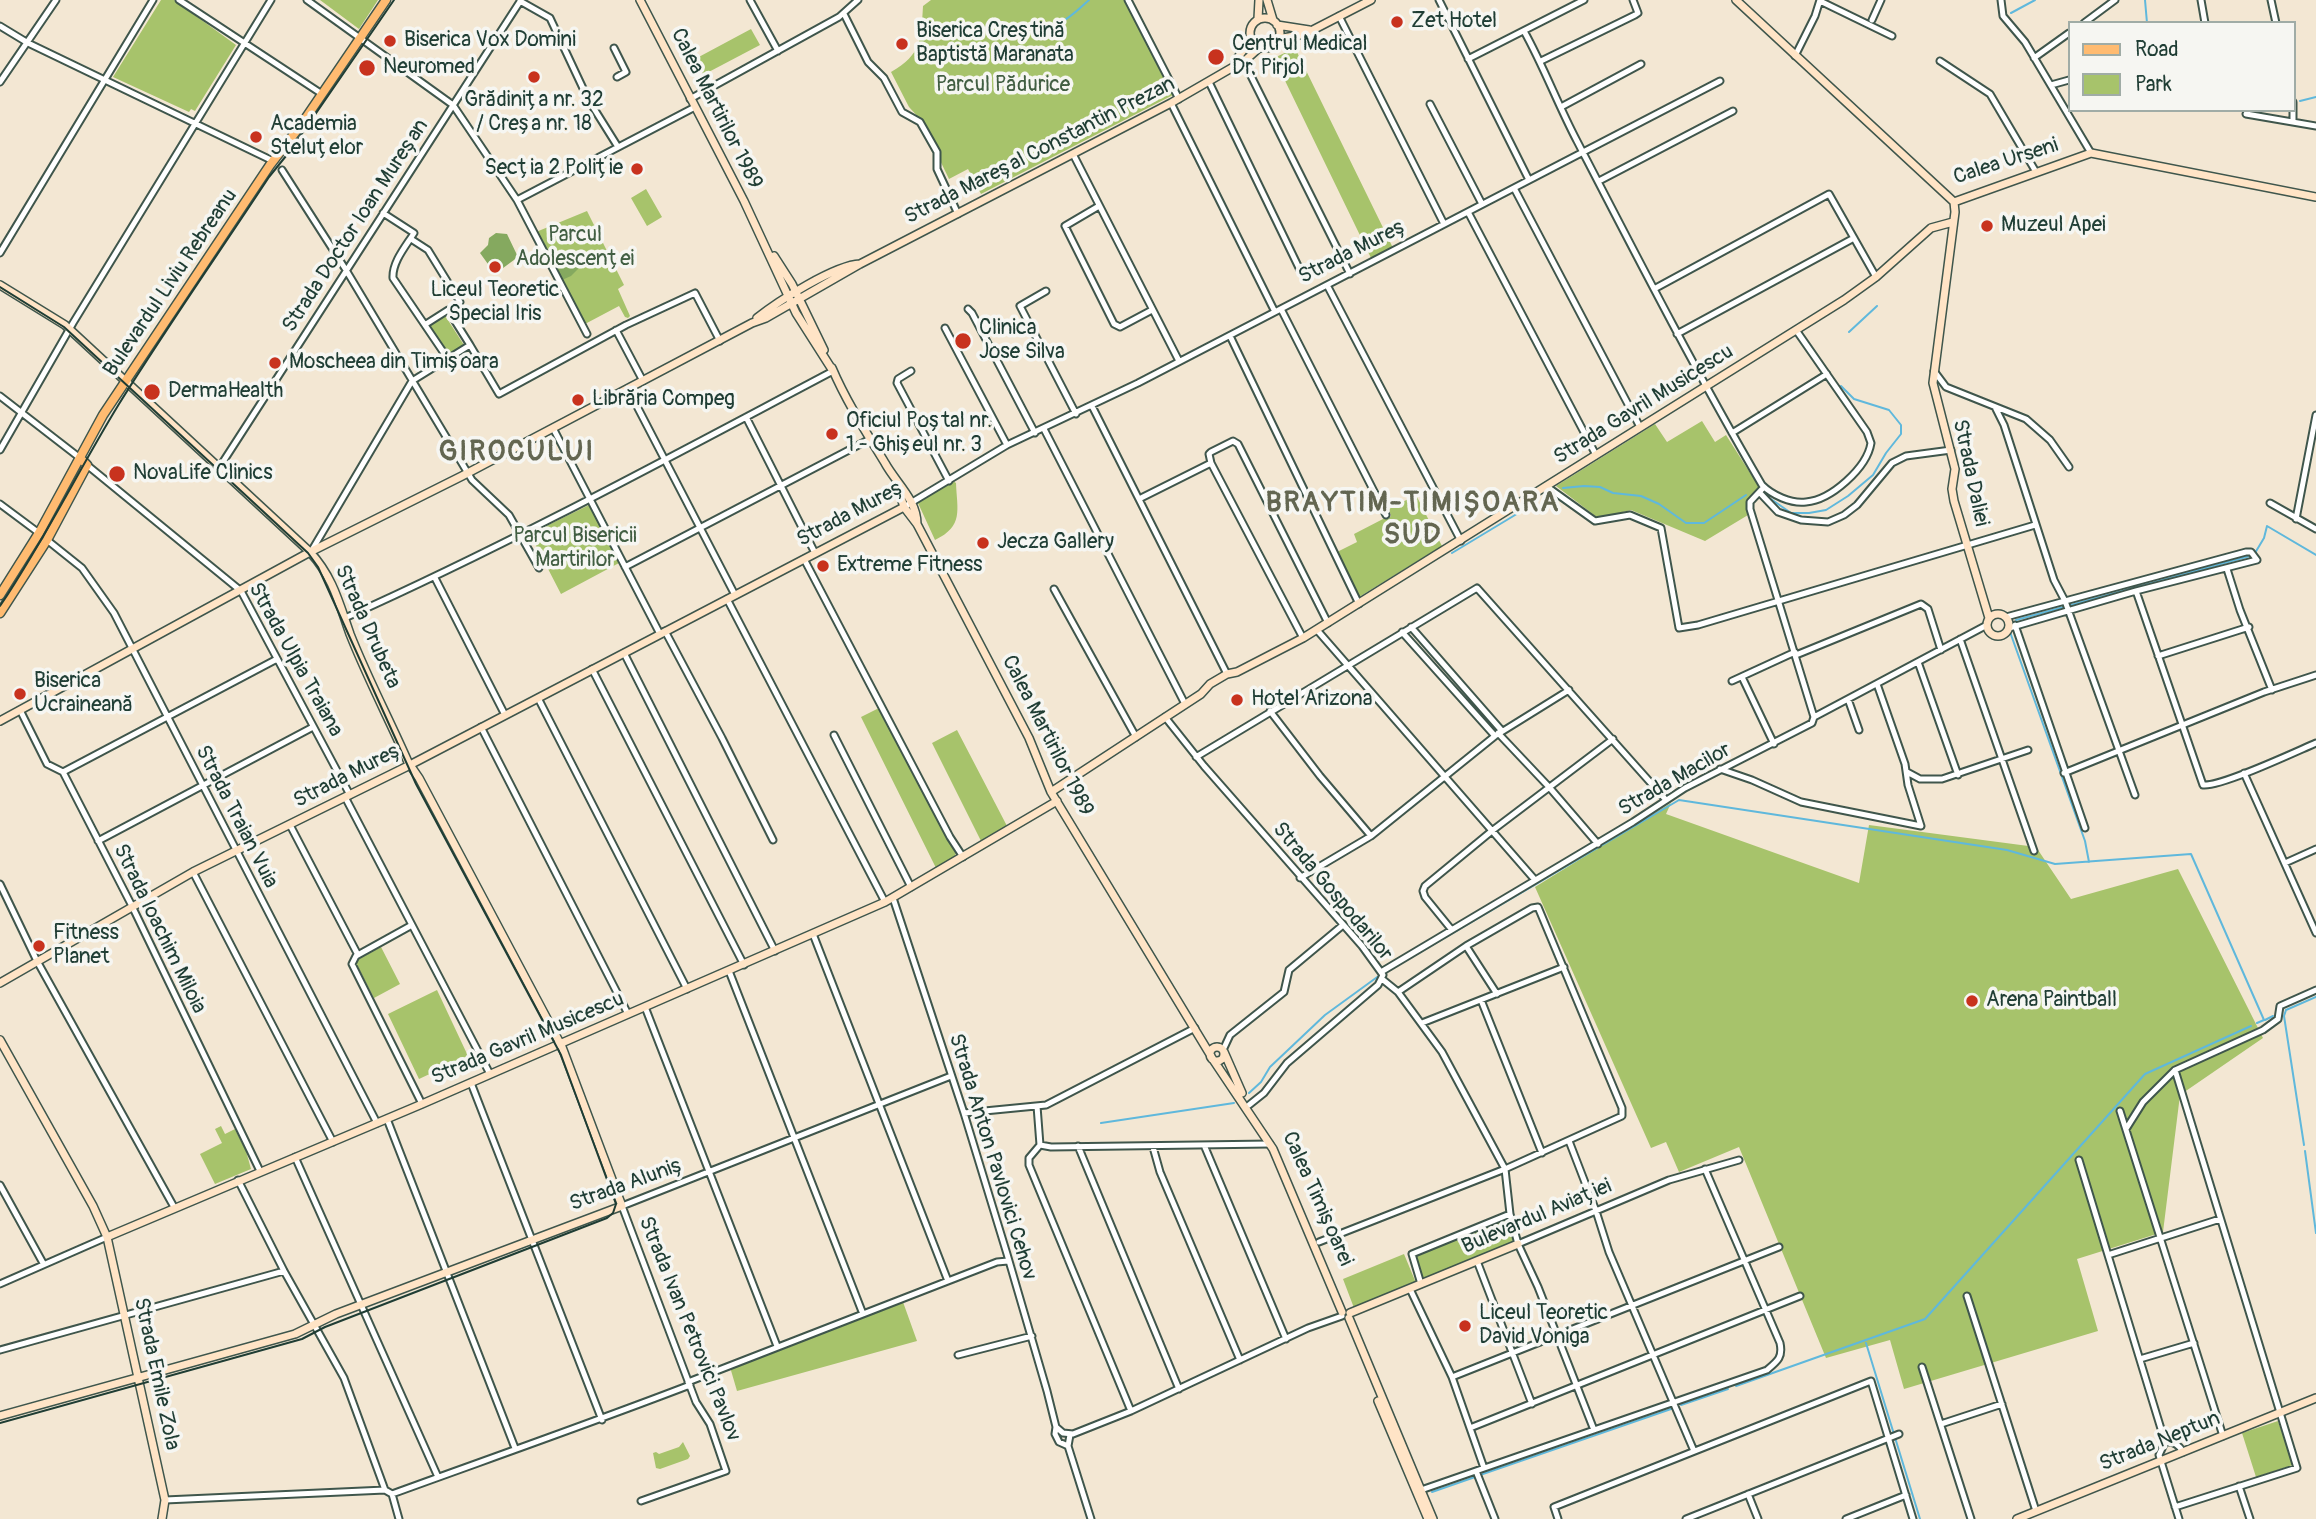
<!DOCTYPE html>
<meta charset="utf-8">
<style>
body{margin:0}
#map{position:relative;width:2316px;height:1519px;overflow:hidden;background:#f3e7d3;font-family:Pangolin,sans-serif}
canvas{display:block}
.legend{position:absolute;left:2068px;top:21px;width:228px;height:91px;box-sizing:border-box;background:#f6f6f2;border:2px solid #a0aca6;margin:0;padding:9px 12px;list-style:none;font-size:21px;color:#1f3d34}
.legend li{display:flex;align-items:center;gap:14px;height:35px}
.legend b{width:35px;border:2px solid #a0aca6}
</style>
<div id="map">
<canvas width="2316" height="1519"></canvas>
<ul class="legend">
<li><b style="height:9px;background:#ffbb71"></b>Road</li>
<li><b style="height:19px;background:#a7c36b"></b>Park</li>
</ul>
</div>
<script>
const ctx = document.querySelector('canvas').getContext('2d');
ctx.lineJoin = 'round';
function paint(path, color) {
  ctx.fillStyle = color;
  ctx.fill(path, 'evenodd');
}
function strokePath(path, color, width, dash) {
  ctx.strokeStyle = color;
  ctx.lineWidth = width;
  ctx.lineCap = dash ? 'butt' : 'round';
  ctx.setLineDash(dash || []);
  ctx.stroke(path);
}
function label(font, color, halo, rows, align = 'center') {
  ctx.font = font + ' Pangolin,sans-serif';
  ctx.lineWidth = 7;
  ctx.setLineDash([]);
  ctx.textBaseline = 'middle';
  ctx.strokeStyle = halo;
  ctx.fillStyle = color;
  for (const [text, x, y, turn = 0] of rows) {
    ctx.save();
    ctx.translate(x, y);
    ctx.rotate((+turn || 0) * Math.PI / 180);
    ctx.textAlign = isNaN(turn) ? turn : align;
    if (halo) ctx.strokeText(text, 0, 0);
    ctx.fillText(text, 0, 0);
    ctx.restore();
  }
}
paint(new Path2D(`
 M161 0H174L236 45 195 111 191 109 189 112 113 77Z
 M320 0H378L359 29Z
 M931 0H1125L1173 95 981 194 968 169 949 179 920 119 909 107 891 72C922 54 921 40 923 6Z
 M751 29 760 45 703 75 695 59Z
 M1295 48 1393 248 1371 258 1274 58Z
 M646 189 662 217 647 226 631 198Z
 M587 211 624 285 618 289 630 316 628 318 625 317 619 306 585 324 536 232Z
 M444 314 464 345 449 354 429 324Z
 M1702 421 1715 442 1726 435 1759 487 1747 501 1748 515 1705 541 1631 510 1598 518 1556 486 1655 424 1667 442Z
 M952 480 956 483C957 510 964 526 935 540L918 503 921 498Z
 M1416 495 1442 546 1359 597 1337 552 1357 542 1354 534 1383 519H1388L1391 516 1389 509Z
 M589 505 619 563 561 594 530 534Z
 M879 708 956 853 954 858 936 868 861 717Z
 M957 730 1007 826 981 841 932 743Z
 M1671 803 1666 814 1859 883 1869 825 2036 847 2071 899 2178 869 2263 1038 2180 1095 2163 1232 2077 1259 2098 1331 1904 1389 1890 1340 1826 1358 1739 1147 1679 1172 1666 1142 1651 1148 1535 887Z
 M381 947 400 984 374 998 355 961Z
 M437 990 468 1056 419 1079 388 1014Z
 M221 1126 225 1134 235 1129 246 1151 251 1169 215 1184 200 1154 222 1143 215 1129Z
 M1506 1218 1508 1221 1513 1243 1422 1281 1415 1257 1417 1255Z
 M1404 1254 1416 1283 1354 1308 1343 1279Z
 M903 1302 917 1341 737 1391 730 1367Z
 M2278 1421 2293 1465 2256 1477 2242 1433Z
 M683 1442 690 1456 688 1459 660 1469 656 1468 653 1453 656 1452 659 1454 679 1447Z`), '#a7c36b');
paint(new Path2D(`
 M496 233 507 234 518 257 499 271H493L480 253 488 245 489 238Z
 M565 253 576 255 579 268 571 276 562 280 551 259Z`), '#85a95f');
strokePath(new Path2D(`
 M2145 0 2147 23
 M2011 13 2035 0
 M1042 27C1061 27 1076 12 1089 0
 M2300 101 2316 97
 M1849 332 1877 306
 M1563 488 1584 486 1600 487 1613 493 1641 496 1659 504 1686 523H1704L1746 495
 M1768 497 1791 513H1809L1826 510 1848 496 1873 475 1886 453 1901 434V425L1889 410 1854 399 1841 386
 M1452 553 1535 503
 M2255 553 2264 538 2267 526 2316 555
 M2016 620 2250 556
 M2010 632 2085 841 2089 862
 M1385 973 1679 800 2007 850 2055 864 2191 854 2264 1020 2257 1023
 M2286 1010 2284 1016 2304 1145
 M2286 1010 2316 997
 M2265 1020 2273 1016
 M1249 1093 1261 1082 1270 1067 1325 1015 1380 975
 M1101 1123 1234 1103
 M2305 1151 2316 1233
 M1866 1343 1920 1519
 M1736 1386 1925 1319 2145 1074 2251 1026
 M1681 1405 1728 1389
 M1480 1475 1671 1409
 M1432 1492 1475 1477`), '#5fb8dc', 2);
const street = new Path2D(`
 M179 0 322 94
 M307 0 453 105 517 200 587 334
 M750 0 778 51
 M1128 0 1179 99
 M1439 0 1529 180
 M2001 0 2003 16 2025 42 2091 153
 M2201 0 2205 23
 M2271 0 2276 23
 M520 1 550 18 588 99 618 147
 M1820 1 1892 36
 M844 14 868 62 884 78 902 112 920 122 937 152V169L958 214
 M1339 16 1444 224
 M1872 20 1881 0
 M2084 23 2115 0
 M0 26 28 43 273 161
 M1524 31C1544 67 1558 105 1577 141 1637 257 1696 372 1762 485 1772 495 1791 504 1806 502 1831 500 1867 468 1871 443L1867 432 1796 330
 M614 48 626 72 617 77
 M1795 56 1815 16 1820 0
 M2034 58 2069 33
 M1468 59 1584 0
 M1541 61 1635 15 1638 13 1633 0
 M1940 61 1990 94 2036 172
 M1244 62 1350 274
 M0 82 56 0
 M1209 82 1301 272
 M2051 85 2069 80
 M690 99 839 17 858 0
 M1171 103 1275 312
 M1430 104 1482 204
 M1561 107 1641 64
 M2246 114 2316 126
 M2293 122V102
 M1073 154 1179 361
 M282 170 346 270 472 480 509 515 539 568
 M1599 181 1733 111
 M1514 188 1640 427
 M517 200 695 107
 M1099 206 1065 226 1114 324 1120 327 1152 310
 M1468 212 1596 455
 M383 213 414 233C406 246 392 262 393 278L448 359
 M411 239 428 250 460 302
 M0 253 153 0
 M1327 285 1461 541
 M1654 289 1829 194 1876 277
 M1046 291 1020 306 1076 414
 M968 309 972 313 1035 433
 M1281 309 1386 515
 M945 328 1007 445
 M616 330 643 381
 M1677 334 1854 238
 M1230 336 1359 604
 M470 345 499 394 626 325 695 293 720 341
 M911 371 898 379 897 383 949 481
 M1934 371 1946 387 2026 419 2050 440 2069 467
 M628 389 735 595
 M0 396 80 458
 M1092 406 1227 674
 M1995 407 2004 425 2054 580 2065 601 2135 795
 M746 417 815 553
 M553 428 660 634
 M1044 429 1185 704
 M1732 433 1827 374
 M0 450 73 323 271 0
 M87 465 241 591 350 795
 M219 468 521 0
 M1546 486 1595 521 1630 515 1661 528 1679 628 1698 625 2035 525
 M1764 487 1750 502V509L1814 717
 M1760 493 1778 512 1801 520 1828 522 1844 515 1857 505 1892 463 1906 456 1951 450
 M1139 499 1211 463
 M2270 503 2316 529
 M0 504 39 533
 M904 507 1007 445 1138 383 1720 81
 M2296 519 2316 415
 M47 540 82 568 114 613 377 1123
 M312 550 412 381 470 345 448 310 426 324
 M804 559 950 837 963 857
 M625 567 870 439
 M2227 569 2240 610 2272 690
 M435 578 505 715
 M1054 589 1136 737
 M2136 591 2203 785C2221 787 2295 752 2316 743
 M727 599 885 902
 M2006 617 2246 552H2251L2257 560 2136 591 2009 628
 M345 618C512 543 672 456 833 371
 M2015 625 2085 828
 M1411 627 1502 731
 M1317 630 1535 880
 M665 631 722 738 773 840
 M1402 632 1495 736
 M1303 638 1211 463 1209 454 1211 452 1233 441 1238 444 1328 623
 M1960 639 2034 851
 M624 653 775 951
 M1796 655 1921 604 1928 609 1941 650
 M2158 656 2249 627
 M1918 662 1958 775
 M592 669 744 965
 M1742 677 1774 744
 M1732 681 1795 652
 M538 698 687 989
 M1848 699 1859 730
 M20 710 47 764 63 772 132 906 260 1171
 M1270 711 1320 776 1371 836
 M1165 717 1204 766 1362 946 1383 975 1378 985 1287 1063 1264 1093 1249 1105
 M481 727 628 1014
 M1498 733 1549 787 1598 844
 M834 735 911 887
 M1196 757 1477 588 1666 800
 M1720 769 1752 780 1801 802 1921 826 1908 785 1905 764 1877 684
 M63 772 277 659
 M1907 772 1920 779H1942L2028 750
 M2064 773 2264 692 2316 675
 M2244 773 2316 933
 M345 797 490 1074
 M290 825 358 955
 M98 841 313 727
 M2285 863 2316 849
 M193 872 333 1142
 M1300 878 1371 836 1495 736 1569 690
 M0 884 37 961 174 1207
 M893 898 964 1113 1007 1254 1047 1391 1056 1427 1055 1434 1059 1442 1068 1446
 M412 925 356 956 352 964 422 1104
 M1451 929 1425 897 1423 891 1425 886 1493 830 1613 739
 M813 934 948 1281
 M1466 946 1497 994
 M729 971 863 1314
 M1381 972 1633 822 1685 788 1812 723 1814 717 1987 625
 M1382 979 1398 992 1442 1052 1505 1169 1510 1214 1518 1244 1538 1287 1594 1430
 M1481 1000 1542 1153
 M645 1007 777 1346
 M1422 1023 1564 967
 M1223 1050 1230 1035 1284 992 1289 970 1343 925
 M2175 1070 2297 1468 2175 1507
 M471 1083 602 1420
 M1037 1106 1040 1145 1051 1147 1270 1144
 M2120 1111 2223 1436
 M964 1113 1046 1105 1195 1028
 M387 1119 515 1448
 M2126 1129 2143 1102 2175 1070 2263 1030 2278 1019 2280 1006 2316 990
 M1569 1141 1596 1211 1609 1252 1694 1451
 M1040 1145 1029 1158V1165L1131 1411
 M1204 1145 1286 1339
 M1078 1146 1179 1389
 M1153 1147 1160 1172 1240 1360
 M295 1157 438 1477
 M2079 1160 2165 1442
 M238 1180 284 1271 344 1378 385 1490 392 1494 399 1519
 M0 1185 43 1263
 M1319 1242 1505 1169 1622 1116V1108L1538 907 1532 908 1466 946 1398 992
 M1518 1244 1669 1180 1739 1160
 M2108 1255 2220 1219
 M1477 1261 1532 1404
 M0 1284 107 1237
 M1421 1284 1412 1254 1510 1214
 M1410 1289 1452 1377 1484 1468
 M1967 1296 2036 1511
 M0 1350 284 1271
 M958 1355 1032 1336
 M2140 1359 2194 1343
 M1922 1367 1971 1519
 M1452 1377 1779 1247
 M688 1382 948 1281 997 1262 1008 1261
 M1941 1424 2002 1404
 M1056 1427 1063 1433 1073 1434 1131 1411 1308 1328 1342 1316
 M1470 1428 1800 1296
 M1070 1435 1068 1446 1091 1519
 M1476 1471 1495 1519
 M2239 1486 2250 1519
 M1421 1490 1767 1370C1778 1361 1783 1357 1780 1343L1705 1169
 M392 1494C491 1458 591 1423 690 1385
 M1748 1494 1758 1519
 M165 1500 385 1490
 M641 1501 726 1471 710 1424 696 1402 622 1206 951 1076
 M1558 1519 1554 1507 1871 1381 1913 1519
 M1686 1519 1899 1434
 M1846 1519 1906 1495
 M2179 1519 2159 1455 2165 1442C2173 1441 2179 1445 2183 1452`);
const secondary = new Path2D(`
 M640 0 744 201 796 313 833 371
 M1267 0 1273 20
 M1736 0 1954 202
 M1250 33a15 15 0 1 1 30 0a15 15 0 1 1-30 0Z
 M1258 19 1259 0
 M1277 25 1309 30
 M1278 39 1305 34 1371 0
 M1235 66 1236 60 1251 40
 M1954 202 1955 212 1933 383 1955 469 1952 489 1954 501 1989 618
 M1954 202 2091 153 2316 197
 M774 256 792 284 824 350
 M0 285 65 325 310 552C333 577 339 603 350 634 367 677 389 719 408 762L419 778 562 1047 622 1206 336 1314 295 1334 0 1416
 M757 318C778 301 835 265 860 264
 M832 368C846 401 866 432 885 463 896 483 917 500 917 524
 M896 482 904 507 917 524 1029 738 1051 792 1211 1056
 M1987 625a11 11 0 1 1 22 0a11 11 0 1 1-22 0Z
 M0 721 310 552 462 476 752 323 766 318 860 264 1171 103 1235 66 1240 65 1260 47
 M1051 792 1201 694 1210 684 1227 674 1237 672 1303 638 1844 300 1876 277 1931 228 1953 222
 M0 983 193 872 406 767 904 507
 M0 1040 93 1206 107 1237 165 1500 162 1519
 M1210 1054a7 7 0 1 1 14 0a7 7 0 1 1-14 0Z
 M1224 1052 1242 1093
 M1212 1058 1273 1149 1342 1312
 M107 1237 422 1104 885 902 1057 801
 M1350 1313 1518 1244
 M1349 1318 1433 1519
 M1378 1401 1428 1519
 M2017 1519 2316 1398`);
const primary = new Path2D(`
 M0 595 39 533 103 415 270 165 301 125 386 0
 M0 613 47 540 87 465 80 458`);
strokePath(street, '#3f564c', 9);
strokePath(secondary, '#3f564c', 10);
strokePath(primary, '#3f564c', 11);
strokePath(street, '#fff', 5);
strokePath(secondary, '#ffe4c6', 7);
strokePath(primary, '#ffbb71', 8);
strokePath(new Path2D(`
 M0 287 64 327 308 553 318 567 416 784 561 1055 616 1204 613 1213 607 1218 325 1327 302 1339 0 1423
 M0 606C44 541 78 471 119 404 167 327 219 253 269 177L290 151 394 0`), '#1f3d34', 2);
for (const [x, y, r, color] of [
 [1397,22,7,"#c8321e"],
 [390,41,7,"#c8321e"],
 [902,44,7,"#c8321e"],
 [1216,57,9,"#c8321e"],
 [367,68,9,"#c8321e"],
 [534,77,7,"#c8321e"],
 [256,137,7,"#c8321e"],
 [637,169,7,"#c8321e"],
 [1987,226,7,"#c8321e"],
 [495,267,7,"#c8321e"],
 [963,341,9,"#c8321e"],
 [275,363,7,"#c8321e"],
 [152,392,9,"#c8321e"],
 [578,400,7,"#c8321e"],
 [832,434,7,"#c8321e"],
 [117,474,9,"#c8321e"],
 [983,543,7,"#c8321e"],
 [823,566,7,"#c8321e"],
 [20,694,7,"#c8321e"],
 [1237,700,7,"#c8321e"],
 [39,946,7,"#c8321e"],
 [1972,1001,7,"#c8321e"],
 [1465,1326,7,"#c8321e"]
]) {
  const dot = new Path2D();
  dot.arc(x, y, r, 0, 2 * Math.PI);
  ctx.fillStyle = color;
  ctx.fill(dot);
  strokePath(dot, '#f6f6f2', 2.5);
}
label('21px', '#1f3d34', '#f6f6f2', [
 ["Zet Hotel",1411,22],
 ["Biserica Creștină",916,32],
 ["Baptistă Maranata",916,56],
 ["Biserica Vox Domini",404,41],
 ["Centrul Medical",1232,45],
 ["Dr. Pirjol",1232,69],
 ["Neuromed",383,68],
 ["Grădinița nr. 32",534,101,"center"],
 ["/ Creșa nr. 18",534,125,"center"],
 ["Academia",270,125],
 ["Steluțelor",270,149],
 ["Secția 2 Poliție",623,169,"right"],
 ["Muzeul Apei",2001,226],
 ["Liceul Teoretic",495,291,"center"],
 ["Special Iris",495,315,"center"],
 ["Clinica",979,329],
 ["Jose Silva",979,353],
 ["Moscheea din Timișoara",289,363],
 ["DermaHealth",168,392],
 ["Librăria Compeg",592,400],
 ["Oficiul Poștal nr.",846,422],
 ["1 - Ghișeul nr. 3",846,446],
 ["NovaLife Clinics",133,474],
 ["Jecza Gallery",997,543],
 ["Extreme Fitness",837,566],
 ["Biserica",34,682],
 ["Ucraineană",34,706],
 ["Hotel Arizona",1251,700],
 ["Fitness",53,934],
 ["Planet",53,958],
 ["Arena Paintball",1986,1001],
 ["Liceul Teoretic",1479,1314],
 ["David Voniga",1479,1338]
], 'left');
label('21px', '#415e42', '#f6f6f2', [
 ["Parcul Pădurice",1003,86],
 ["Parcul",575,236],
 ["Adolescenței",575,260],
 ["Parcul Bisericii",575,537],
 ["Martirilor",575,561]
]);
label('21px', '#1f3d34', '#f6f6f2', [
 ["Calea Martirilor 1989",716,109,63],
 ["Strada Mareșal Constantin Prezan",1040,151,-27],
 ["Calea Urseni",2006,162,-18],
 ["Strada Doctor Ioan Mureșan",356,226,-57],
 ["Strada Mureș",1353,252,-27],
 ["Bulevardul Liviu Rebreanu",171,283,-56],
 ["Strada Gavril Musicescu",1644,405,-32],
 ["Strada Daliei",1970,473,78],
 ["Strada Mureș",851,514,-28],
 ["Strada Drubeta",367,627,66],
 ["Strada Ulpia Traiana",295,660,61],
 ["Calea Martirilor 1989",1047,736,63],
 ["Strada Mureș",348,776,-27],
 ["Strada Macilor",1675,780,-30],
 ["Strada Traian Vuia",236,817,63],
 ["Strada Gospodarilor",1332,892,50],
 ["Strada Ioachim Miloia",159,929,64],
 ["Strada Gavril Musicescu",528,1039,-23],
 ["Strada Anton Pavlovici Cehov",992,1157,73],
 ["Strada Aluniș",627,1185,-20],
 ["Calea Timișoarei",1317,1199,66],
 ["Bulevardul Aviației",1537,1217,-23],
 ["Strada Ivan Petrovici Pavlov",689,1329,68],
 ["Strada Emile Zola",156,1374,78],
 ["Strada Neptun",2160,1442,-22]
]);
ctx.letterSpacing = '2px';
label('bold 28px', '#636651', '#f6f6f2', [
 ["GIROCULUI",517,453],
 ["BRAYTIM-TIMIȘOARA",1413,504],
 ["SUD",1413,536]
]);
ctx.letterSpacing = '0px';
</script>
